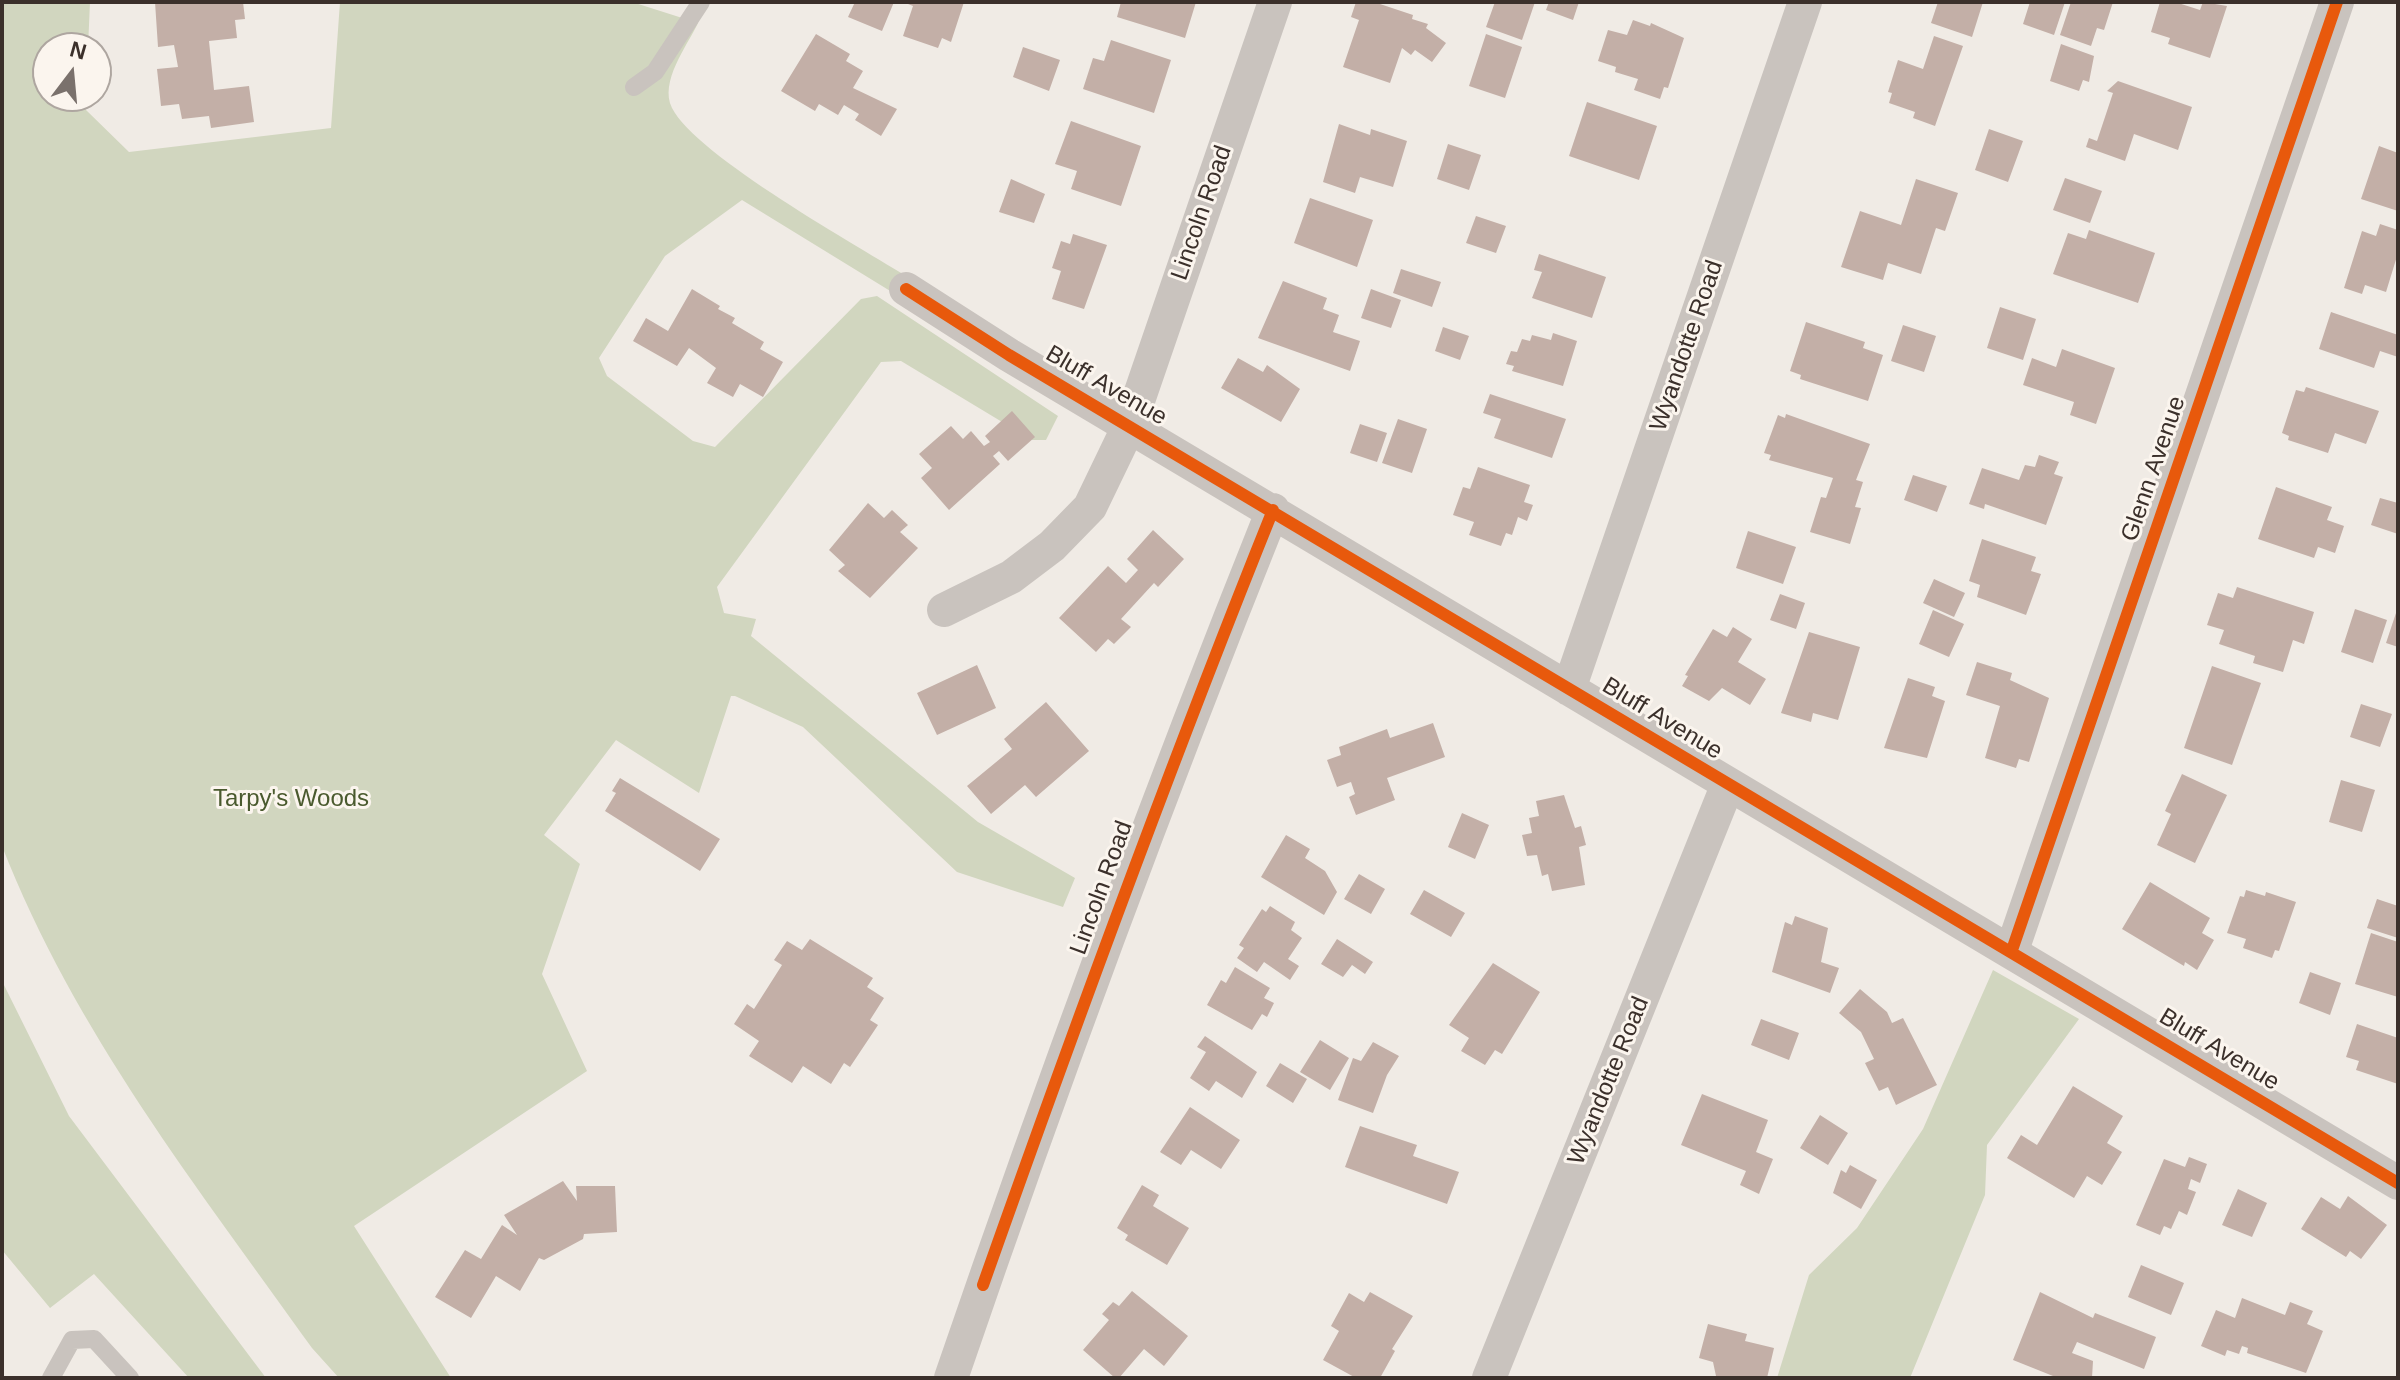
<!DOCTYPE html>
<style>
body{margin:0}
#map{position:relative;width:2400px;height:1380px;overflow:hidden;background:#f0ebe5;font-family:Arial,sans-serif}
canvas{display:block}
.frame{position:absolute;inset:0;border:4px solid #3b302b;pointer-events:none}
.north{position:absolute;left:32px;top:32px;width:80px;height:80px;box-sizing:border-box;background:#fbf5ee;border:2px solid #aea6a0;border-radius:50%;rotate:16deg;font-size:22px;font-weight:700;line-height:32px;text-align:center;color:#3b302b}
.north::after{content:'';display:block;margin:auto;width:28px;height:36px;background:#7a716c;clip-path:polygon(50% 0,100% 100%,50% 72%,0 100%)}
</style>
<div id="map">
<canvas width="2400" height="1380"></canvas>
<div class="frame"></div>
<div class="north">N</div>
</div>
<script>
const ctx = document.querySelector('canvas').getContext('2d');
ctx.lineJoin = 'round';
function paint(path, color) {
  ctx.fillStyle = color;
  ctx.fill(path, 'evenodd');
}
function strokePath(path, color, width, dash) {
  ctx.strokeStyle = color;
  ctx.lineWidth = width;
  ctx.lineCap = dash ? 'butt' : 'round';
  ctx.setLineDash(dash || []);
  ctx.stroke(path);
}
function label(font, color, halo, rows, align = 'center') {
  ctx.font = font + ' Arial,sans-serif';
  ctx.lineWidth = 6;
  ctx.setLineDash([]);
  ctx.textBaseline = 'middle';
  ctx.strokeStyle = halo;
  ctx.fillStyle = color;
  for (const [text, x, y, turn = 0] of rows) {
    ctx.save();
    ctx.translate(x, y);
    ctx.rotate((+turn || 0) * Math.PI / 180);
    ctx.textAlign = isNaN(turn) ? turn : align;
    if (halo) ctx.strokeText(text, 0, 0);
    ctx.fillText(text, 0, 0);
    ctx.restore();
  }
}
paint(new Path2D(`
 M2 2H90L88 48H48V96H86V110L129 152 331 128 340 2H632L698 23C687 46 659 82 672 108 696 156 860 247 911 279L900 297 742 200 665 256 599 358 607 376 693 441 715 447 861 299 877 296 1058 416 1046 440H1032L901 361 881 362 717 587 724 613 756 619 751 636 978 822 1075 878 1063 907 957 872 803 727 735 696H731L699 793 616 740 544 835 580 864 542 974 587 1071 354 1226 451 1378H339L312 1348C198 1188 74 1031 2 846Z
 M1993 970 2079 1019 1987 1145 1985 1195 1910 1378H1777L1809 1275 1857 1228 1923 1129Z
 M2 981 69 1116 266 1378H189L94 1274 50 1308 2 1250Z`), '#d1d6bf');
paint(new Path2D(`
 M155 2H243L245 19 235 20 237 38 209 41 214 90 249 86 254 122 211 128 209 116 182 119 179 104 161 106 157 69 178 67 174 45 158 47Z
 M855 2H894L882 31 848 17Z
 M903 2H964L951 42 942 38 938 48 903 36 913 6Z
 M1121 2H1196L1185 38 1117 17Z
 M1356 2H1374L1413 15 1412 19 1428 24 1426 28 1446 43 1432 62 1415 50 1411 55 1402 48 1390 83 1343 67 1359 20 1351 17Z
 M1495 2H1535L1522 40 1486 27Z
 M1549 2H1579L1573 20 1546 10Z
 M1938 2H1983L1972 37 1931 23Z
 M2030 2H2065L2054 35 2023 24Z
 M2071 2H2113L2104 30 2097 28 2091 46 2060 35Z
 M2160 2H2175L2200 10 2203 2 2227 6 2210 58 2168 44 2170 38 2151 32Z
 M1633 20 1650 26 1651 23 1684 38 1668 88 1664 87 1660 99 1634 90 1638 79 1615 72 1616 67 1598 61 1608 30 1627 35Z
 M816 34 850 54 846 61 863 71 853 88 897 109 881 136 855 120 859 114 844 105 838 115 819 104 815 111 781 91Z
 M1486 34 1522 47 1505 98 1469 86Z
 M1934 36 1963 46 1935 126 1913 118 1915 112 1889 103 1892 93 1888 92 1898 60 1923 69Z
 M1111 40 1171 60 1154 113 1083 89 1093 58 1104 61Z
 M2061 44 2094 56 2089 82 2083 80 2079 91 2050 81Z
 M1023 47 1060 60 1049 91 1013 77Z
 M2118 81 2192 107 2178 150 2134 134 2125 161 2086 147 2089 138 2097 141 2113 93 2107 91Z
 M1587 102 1657 126 1639 180 1569 156Z
 M1071 121 1141 146 1121 206 1071 189 1077 171 1055 164Z
 M1339 124 1370 135 1371 129 1407 141 1393 187 1360 177 1355 193 1323 182Z
 M1989 129 2023 141 2008 182 1975 170Z
 M1448 144 1481 155 1469 190 1437 179Z
 M2379 146 2398 153V211L2361 199Z
 M2065 178 2102 191 2090 223 2053 210Z
 M1011 179 1045 194 1034 223 999 212Z
 M1916 179 1958 193 1945 231 1936 228 1921 274 1888 263 1883 280 1841 267 1860 211 1901 225Z
 M1310 198 1373 220 1357 267 1294 243Z
 M1476 216 1506 226 1496 253 1466 243Z
 M2380 224 2398 230V253L2386 292 2365 285 2362 294 2344 288 2362 231 2376 236Z
 M2089 230 2155 253 2138 303 2053 274 2068 233 2086 239Z
 M1073 234 1107 245 1084 309 1052 299 1061 271 1052 268 1061 241 1070 244Z
 M1539 254 1606 277 1592 318 1532 298 1542 272 1534 270Z
 M1401 269 1441 282 1432 307 1393 293Z
 M1283 281 1327 298 1323 309 1339 315 1333 332 1360 341 1350 371 1258 338Z
 M692 289 720 306 718 309 735 318 732 323 764 342 760 349 783 362 763 397 740 384 733 397 707 383 716 368 689 348 677 366 633 341 646 318 668 331Z
 M1371 289 1401 300 1391 328 1361 318Z
 M2000 307 2036 319 2023 360 1987 348Z
 M2331 312 2398 335V357L2380 351 2374 368 2319 349Z
 M1806 322 1865 342 1863 348 1883 355 1868 401 1800 379 1801 375 1790 371Z
 M1903 325 1936 336 1924 372 1891 361Z
 M1443 327 1469 336 1460 360 1435 351Z
 M1553 333 1577 341 1563 386 1512 371 1514 366 1506 364 1511 351 1517 352 1522 339 1530 341 1532 335 1551 340Z
 M2062 349 2115 368 2096 424 2070 415 2074 402 2023 385 2032 358 2056 367Z
 M1238 358 1263 372 1267 365 1300 389 1281 422 1221 388Z
 M2306 387 2379 411 2366 444 2335 433 2328 453 2288 440 2289 436 2282 433 2296 390 2304 392Z
 M1490 394 1566 419 1552 458 1494 438 1501 419 1483 413Z
 M1012 411 1035 437 1008 461 999 451 993 456 1000 464 949 510 921 478 932 468 919 454 951 426 963 439 971 431 984 446 990 442 985 436Z
 M1786 414 1870 444 1856 480 1863 482 1855 507 1861 508 1850 544 1810 532 1821 497 1826 498 1833 478 1769 460 1771 455 1764 453 1778 415 1785 418Z
 M1398 419 1427 429 1412 473 1382 463Z
 M1360 424 1387 433 1377 462 1350 453Z
 M2039 455 2059 462 2054 474 2063 477 2046 525 1985 504 1984 509 1969 504 1982 468 2019 480 2025 465 2035 467Z
 M1478 467 1530 485 1524 502 1533 505 1527 521 1518 517 1512 535 1506 533 1501 546 1469 535 1474 522 1453 515 1463 487 1470 489Z
 M1913 475 1947 486 1937 512 1904 500Z
 M2276 487 2332 507 2327 520 2344 526 2335 553 2318 547 2314 558 2258 539Z
 M2380 498 2398 503V534L2371 525Z
 M868 503 884 518 892 510 908 525 900 532 918 548 870 598 838 571 845 565 829 550Z
 M1153 530 1184 559 1158 587 1154 583 1121 619 1131 627 1114 644 1108 639 1096 652 1059 618 1108 566 1126 583 1138 570 1127 559Z
 M1748 531 1796 547 1783 584 1736 568Z
 M1982 539 2036 557 2031 571 2041 574 2026 615 1977 597 1980 585 1969 581Z
 M1934 579 1965 593 1954 617 1923 603Z
 M2237 587 2314 612 2304 644 2293 640 2283 672 2253 663 2255 656 2219 644 2224 630 2207 625 2218 593 2233 598Z
 M1780 594 1805 603 1796 629 1770 620Z
 M2355 609 2387 620 2373 663 2341 652Z
 M1933 610 1964 624 1949 657 1919 644Z
 M2397 610 2398 611V647L2386 643Z
 M1733 627 1752 639 1738 662 1766 679 1750 705 1722 688 1709 701 1682 686 1688 676 1685 675 1713 629 1727 637Z
 M1809 632 1860 647 1838 720 1813 713 1811 722 1781 713Z
 M1977 662 2012 673 2010 680 2049 698 2029 762 2019 759 2016 768 1985 758 2000 706 1966 695Z
 M977 665 996 708 937 735 917 693Z
 M2212 666 2261 683 2232 765 2184 748Z
 M1908 678 1935 687 1932 696 1945 701 1927 758 1884 748Z
 M1046 702 1089 751 1036 797 1025 785 991 814 967 786 1012 749 1004 739Z
 M2361 704 2392 714 2380 747 2350 737Z
 M1433 723 1445 757 1387 778 1395 800 1356 815 1349 797 1355 794 1351 782 1337 787 1327 760 1341 755 1339 747 1387 729 1390 738Z
 M2182 774 2227 795 2195 863 2157 845 2171 814 2165 811Z
 M620 778 720 839 700 871 605 811 616 793 612 791Z
 M2341 780 2375 790 2362 832 2329 822Z
 M1564 795 1575 828 1581 826 1586 845 1579 847 1585 885 1552 891 1548 874 1542 876 1537 855 1527 856 1522 835 1532 833 1529 818 1539 816 1536 801Z
 M1462 813 1489 825 1475 859 1448 847Z
 M1286 835 1310 849 1305 858 1325 871 1337 892 1324 915 1261 877Z
 M1359 874 1385 889 1371 914 1344 899Z
 M2150 882 2210 918 2202 933 2214 940 2197 970 2185 962 2184 966 2122 929Z
 M1424 890 1465 913 1451 937 1410 914Z
 M2246 890 2265 896 2266 892 2296 902 2279 951 2275 950 2272 958 2243 948 2246 939 2227 933 2240 896 2244 897Z
 M2377 899 2398 906V938L2367 928Z
 M1270 906 1295 922 1291 930 1302 938 1288 959 1299 966 1290 980 1264 962 1257 972 1237 958 1244 948 1239 945 1262 909 1266 912Z
 M1795 916 1828 928 1821 962 1839 968 1830 993 1772 972 1785 922 1792 925Z
 M2371 933 2398 942V997L2355 984Z
 M810 939 873 978 867 987 884 998 870 1020 878 1025 850 1067 844 1063 831 1084 803 1066 792 1083 749 1056 759 1041 734 1024 747 1004 754 1009 782 965 774 960 787 941 802 950Z
 M1337 939 1373 962 1365 974 1352 965 1343 977 1321 964Z
 M1493 963 1540 992 1502 1054 1495 1050 1485 1065 1461 1051 1469 1038 1449 1025Z
 M1235 967 1270 988 1264 998 1274 1003 1267 1017 1262 1014 1252 1030 1207 1005 1221 980 1226 983Z
 M2310 972 2341 983 2330 1015 2299 1003Z
 M1860 989 1887 1012 1892 1023 1903 1018 1937 1085 1896 1105 1888 1087 1879 1091 1865 1063 1874 1059 1861 1032 1839 1013Z
 M1761 1019 1799 1033 1789 1060 1751 1045Z
 M2357 1024 2398 1038V1084L2356 1070 2359 1061 2346 1057Z
 M1205 1036 1257 1072 1242 1098 1216 1081 1209 1091 1190 1078 1206 1052 1197 1047Z
 M1320 1040 1349 1058 1330 1090 1300 1072Z
 M1373 1042 1399 1056 1387 1075 1373 1113 1338 1100 1353 1058 1361 1061Z
 M1280 1063 1307 1079 1293 1103 1266 1086Z
 M2073 1086 2123 1116 2107 1143 2122 1152 2102 1185 2087 1176 2074 1198 2007 1158 2021 1135 2037 1145Z
 M1702 1094 1768 1120 1756 1152 1773 1159 1759 1194 1740 1185 1746 1171 1681 1145Z
 M1190 1107 1240 1140 1221 1169 1191 1150 1181 1165 1160 1152Z
 M1820 1115 1848 1133 1828 1165 1800 1148Z
 M1360 1126 1417 1145 1413 1156 1459 1172 1447 1204 1345 1167Z
 M2189 1157 2207 1164 2200 1183 2191 1179 2188 1189 2196 1192 2187 1215 2179 1211 2171 1229 2164 1226 2160 1235 2136 1225 2164 1159 2185 1167Z
 M1850 1165 1877 1180 1861 1209 1833 1193 1841 1170 1846 1173Z
 M563 1181 577 1201 576 1186H615L617 1232 584 1234 583 1239 544 1260 539 1258 520 1291 496 1276 471 1318 435 1297 465 1250 481 1259 502 1225 517 1235 504 1215Z
 M1142 1185 1159 1195 1153 1206 1189 1228 1167 1265 1125 1240 1128 1235 1117 1228Z
 M2238 1189 2267 1203 2252 1237 2222 1225Z
 M2348 1196 2387 1225 2361 1259 2350 1251 2346 1257 2301 1229 2321 1197 2340 1209Z
 M2141 1265 2184 1283 2171 1315 2128 1297Z
 M1132 1291 1188 1336 1164 1366 1144 1349 1119 1378H1115L1083 1350 1109 1320 1102 1314 1113 1302 1119 1306Z
 M1370 1292 1413 1316 1392 1349 1395 1351 1380 1378H1356L1323 1360 1339 1331 1331 1326 1349 1293 1364 1302Z
 M2040 1292 2093 1318 2095 1313 2156 1337 2144 1369 2077 1342 2072 1353 2093 1361 2092 1378H2058L2013 1360Z
 M2242 1298 2285 1315 2290 1302 2313 1311 2307 1324 2323 1331 2306 1373 2247 1353 2248 1348 2242 1346 2239 1354 2227 1350 2225 1356 2201 1346 2216 1310 2235 1318Z
 M1708 1324 1747 1334 1745 1341 1774 1348 1767 1378 1716 1376 1713 1362 1699 1358Z`), '#c3afa7');
strokePath(new Path2D(`
 M634 87 655 72 701 2
 M51 1378 72 1340 94 1339 130 1378`), '#c9c3be', 18);
strokePath(new Path2D(`
 M906 289 1009 355 2398 1183
 M944 610 1011 577 1052 546 1090 507 1130 424 1275 2
 M1569 689 1805 2
 M2012 950 2337 2
 M951 1378C1051 1086 1158 797 1273 510
 M1489 1378 1728 784`), '#c9c3be', 34);
strokePath(new Path2D(`
 M906 289 1009 355 2398 1183
 M2012 950 2337 2
 M983 1285C1075 1025 1170 766 1273 510`), '#e8590c', 12);
label('24px', '#3b302b', '#fbf5ee', [
 ["Lincoln Road",1202,213,-71],
 ["Wyandotte Road",1687,346,-71],
 ["Bluff Avenue",1106,386,30],
 ["Glenn Avenue",2154,469,-71],
 ["Bluff Avenue",1662,719,31],
 ["Lincoln Road",1102,888,-70],
 ["Bluff Avenue",2219,1050,31],
 ["Wyandotte Road",1609,1081,-68]
]);
label('24px', '#4a5a2e', '#fbf5ee', [
 ["Tarpy's Woods",291,799]
]);
</script>
